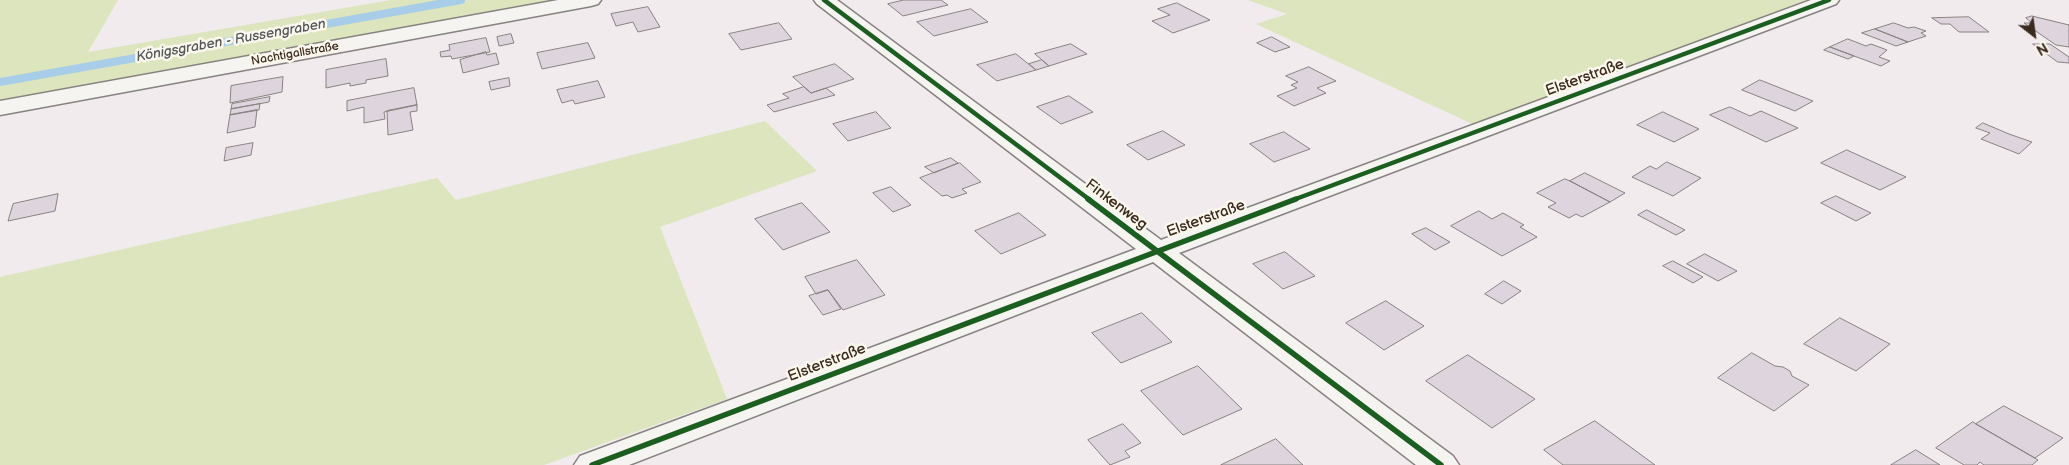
<!DOCTYPE html>
<meta charset="utf-8">
<style>
body{margin:0}
#map{position:relative;width:2069px;height:465px;overflow:hidden;background:#f1ebee;font-family:"Balsamiq Sans",sans-serif}
canvas{display:block}
.north{position:absolute;left:2009px;top:10px;width:50px;height:50px;-webkit-text-stroke:4px #fbf7ec;paint-order:stroke;rotate:150deg;font-size:14px;font-weight:700;line-height:20px;text-align:center;color:#3b2a1e}
.north::after{content:'';display:block;margin:auto;width:18px;height:22px;background:#3b2a1e;clip-path:polygon(50% 0,100% 100%,50% 72%,0 100%)}
</style>
<div id="map">
<canvas width="2069" height="465"></canvas>
<div class="north">N</div>
</div>
<script>
const ctx = document.querySelector('canvas').getContext('2d');
ctx.lineJoin = 'round';
function paint(path, color) {
  ctx.fillStyle = color;
  ctx.fill(path, 'evenodd');
}
function strokePath(path, color, width, dash) {
  ctx.strokeStyle = color;
  ctx.lineWidth = width;
  ctx.lineCap = dash ? 'butt' : 'round';
  ctx.setLineDash(dash || []);
  ctx.stroke(path);
}
function label(font, color, halo, rows, align = 'center') {
  ctx.font = font + ' "Balsamiq Sans",sans-serif';
  ctx.lineWidth = 5;
  ctx.setLineDash([]);
  ctx.textBaseline = 'middle';
  ctx.strokeStyle = halo;
  ctx.fillStyle = color;
  for (const [text, x, y, turn = 0] of rows) {
    ctx.save();
    ctx.translate(x, y);
    ctx.rotate((+turn || 0) * Math.PI / 180);
    ctx.textAlign = isNaN(turn) ? turn : align;
    if (halo) ctx.strokeText(text, 0, 0);
    ctx.fillText(text, 0, 0);
    ctx.restore();
  }
}
paint(new Path2D(`
 M0 0H118L88 52 391 0H570L0 105Z
 M1248 0H1806L1479 127 1256 24 1287 14Z
 M765 121 817 171 660 227 727 399 544 465H0V277L437 178 456 200Z`), '#dce5bd');
strokePath(new Path2D(`
 M0 82 461 0`), '#a7cde8', 8);
const building = new Path2D(`
 M904 0H941L948 5 903 16 888 4Z
 M1177 3 1210 20 1173 33 1152 21 1170 15 1158 9Z
 M648 7 660 27 638 32 633 22 616 26 611 14Z
 M971 9 988 22 934 36 917 22Z
 M2032 16 2069 25V47L2056 45 2024 23H2032L2026 18Z
 M1969 17 1989 32H1959L1950 24H1941L1932 18Z
 M779 23 792 39 741 50 729 34Z
 M1894 23 1908 28 1914 27 1926 31 1921 33 1926 36 1908 42 1875 29Z
 M1875 29 1908 42 1896 46 1862 33Z
 M511 34 514 43 499 46 497 37Z
 M1272 37 1290 47 1275 52 1257 43Z
 M486 38 490 52 452 59 451 56 441 57 440 52 450 50 449 45Z
 M1848 39 1866 46 1871 44 1887 50 1879 57 1890 61 1881 66 1830 47Z
 M588 43 595 58 542 69 537 53Z
 M1071 44 1087 54 1049 66 1035 54Z
 M2033 44H2050L2069 57V63L2058 62Z
 M1830 47 1854 56 1848 59 1824 50Z
 M486 52 487 55 496 53 499 64 463 73 460 60Z
 M1016 54 1036 70 997 81 977 65Z
 M386 59 388 76 366 80V83L350 86V83L326 88V70Z
 M1042 60 1049 66 1036 70 1029 64Z
 M835 64 854 79 811 93 793 77Z
 M1309 67 1336 81 1317 88 1326 93 1294 106 1277 96 1297 88 1291 85 1298 82 1286 76Z
 M283 77 282 92 230 103 231 86Z
 M509 78 510 86 491 90 489 82Z
 M1760 80 1813 101 1795 111 1742 90Z
 M598 81 605 97 575 104 573 100 562 103 557 90Z
 M804 87 811 93 826 88 835 95 774 112 767 105 789 98 783 94Z
 M414 88 417 105 384 112 385 119 364 123V107L347 111V101Z
 M1069 96 1093 112 1061 124 1037 107Z
 M270 97 269 102 231 109 232 104Z
 M260 104 259 110 230 115 231 109Z
 M417 105V111L410 112 413 130 388 135 387 111Z
 M1730 107 1750 116 1761 111 1798 128 1766 142 1710 115Z
 M257 110 255 127 227 133 230 115Z
 M876 112 891 128 848 141 833 124Z
 M1663 112 1699 129 1674 142 1637 125Z
 M1983 123 2009 134 2032 142 2019 154 1981 139 1990 133 1976 128Z
 M1163 131 1185 145 1148 160 1127 145Z
 M1284 132 1310 149 1274 162 1250 144Z
 M253 143 251 155 224 161 226 148Z
 M1847 150 1906 177 1880 190 1821 163Z
 M951 158 958 163 934 173 925 167Z
 M1667 162 1701 178 1673 196 1632 177 1650 166 1656 169Z
 M960 163 981 182 962 189 967 193 952 198 947 195 942 196 920 178Z
 M1585 173 1625 193 1610 202 1570 181Z
 M1565 179 1570 181 1610 202 1582 217 1576 214 1569 218 1548 207 1556 203 1537 193Z
 M891 187 911 205 893 212 873 193Z
 M58 194 55 211 8 221 13 204Z
 M1836 196 1871 213 1856 221 1821 203Z
 M802 203 830 232 783 250 755 219Z
 M1647 210 1685 230 1676 235 1638 215Z
 M1479 211 1492 219 1503 213 1524 225 1520 227 1537 237 1502 256 1451 226Z
 M1019 213 1046 235 1001 254 975 231Z
 M1426 228 1450 242 1435 250 1412 234Z
 M1285 252 1315 276 1283 289 1253 264Z
 M1705 254 1737 271 1718 281 1687 264Z
 M857 260 885 295 843 310 828 290 816 294 805 277Z
 M1673 261 1703 277 1693 283 1663 266Z
 M1504 281 1521 291 1502 304 1485 294Z
 M828 290 841 309 823 315 809 296Z
 M1386 301 1424 326 1384 350 1346 323Z
 M1142 313 1172 342 1121 363 1092 333Z
 M1840 318 1890 344 1856 371 1804 344Z
 M1752 353 1775 366 1783 367 1790 371 1792 376 1809 385 1774 411 1718 378Z
 M1468 355 1535 399 1492 428 1426 381Z
 M1198 366 1242 409 1183 435 1141 391Z
 M2004 406 2063 438 2035 458 1976 424Z
 M1595 421 1655 465H1563L1544 450Z
 M1973 422 1976 424 2038 460 2032 465H1984L1980 462 1977 465H1964L1936 448Z
 M1123 424 1141 443 1125 451 1130 457 1110 465 1088 440Z
 M1276 439 1303 465H1221Z
 M1916 450 1940 465H1891Z`);
paint(building, '#ddd4de');
strokePath(building, '#888281', 1);
const minor = new Path2D(`
 M558 0H601L598 4 591 6 0 115V101Z
 M814 0H837L1161 240 1811 0H1839L1836 4 1179 253 1453 456 1459 465H1416L1153 262 629 465H574L580 456 1136 249 817 4Z`);
strokePath(minor, '#888281', 3);
paint(minor, '#f5f4f1');
strokePath(new Path2D(`
 M824 0 1090 200
 M1293 200 1829 0`), '#1b5e20', 4.5);
strokePath(new Path2D(`
 M1088 199 1441 465
 M592 465 1296 199`), '#1b5e20', 5.5);
label('12px', '#3b2a1e', '#fbf7ec', [
 ["Nachtigallstraße",295,54,-10]
]);
label('italic 14px', '#52575a', '#fbf7ec', [
 ["Königsgraben - Russengraben",231,41,-10]
]);
label('15px', '#3b2a1e', '#fbf7ec', [
 ["Elsterstraße",1585,78,-20],
 ["Finkenweg",1116,205,37],
 ["Elsterstraße",1206,219,-20],
 ["Elsterstraße",827,363,-21]
]);
</script>
